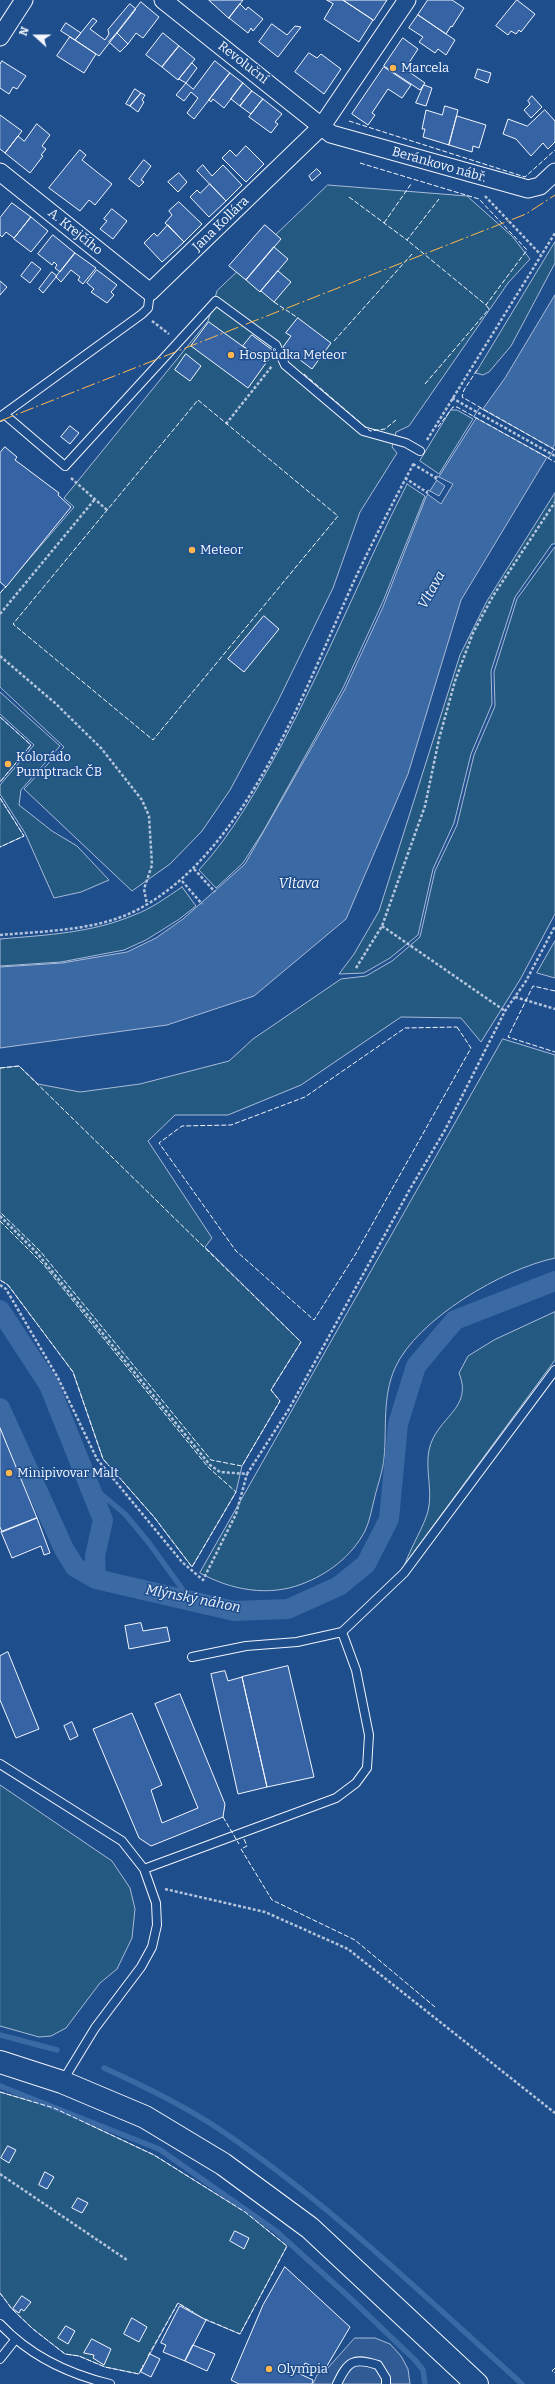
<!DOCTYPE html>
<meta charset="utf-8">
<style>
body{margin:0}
#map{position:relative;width:555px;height:2384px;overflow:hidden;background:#1f4e8c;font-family:Bitter,serif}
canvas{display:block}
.north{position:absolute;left:16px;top:16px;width:40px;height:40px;-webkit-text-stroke:3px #1f4e8c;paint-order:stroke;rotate:291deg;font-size:11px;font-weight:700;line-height:16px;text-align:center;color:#f2f6ff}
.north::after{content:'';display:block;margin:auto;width:14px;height:18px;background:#f2f6ff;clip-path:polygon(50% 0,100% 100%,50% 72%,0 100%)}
</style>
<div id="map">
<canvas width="555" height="2384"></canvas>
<div class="north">N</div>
</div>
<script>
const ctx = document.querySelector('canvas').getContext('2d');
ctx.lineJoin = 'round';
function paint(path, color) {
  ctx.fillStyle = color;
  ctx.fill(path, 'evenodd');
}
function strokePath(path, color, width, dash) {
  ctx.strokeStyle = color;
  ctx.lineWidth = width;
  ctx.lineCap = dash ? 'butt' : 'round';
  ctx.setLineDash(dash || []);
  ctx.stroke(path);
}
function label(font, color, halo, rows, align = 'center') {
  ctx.font = font + ' Bitter,serif';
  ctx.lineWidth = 3;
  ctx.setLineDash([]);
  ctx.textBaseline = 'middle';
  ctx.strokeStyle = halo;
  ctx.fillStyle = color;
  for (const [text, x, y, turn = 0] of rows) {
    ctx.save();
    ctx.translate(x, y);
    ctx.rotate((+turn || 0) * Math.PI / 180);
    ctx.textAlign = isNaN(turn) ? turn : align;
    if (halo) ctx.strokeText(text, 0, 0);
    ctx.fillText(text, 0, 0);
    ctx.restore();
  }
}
const green = new Path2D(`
 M328 185 467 196 512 236 530 259 508 283 409 426 396 432 392 447 397 453 360 512 333 588 278 701 230 790 202 831 170 864 132 891 24 789 64 747 0 687V593L74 507 64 498 208 321 217 291Z
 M555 242V263L511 346 489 372 483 375 476 373Z
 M451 410H457L473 419 439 474 420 461Z
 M407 484 425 496 384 599 343 688 264 830 243 863 216 888 199 870C233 833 257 789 281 746 327 660 363 570 407 484Z
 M555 493V544H552L515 597 491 671 492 704 471 754 454 823 433 869 418 935 390 958 364 973 339 974 354 954 379 911 460 655 487 601Z
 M555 547V914L521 978 481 1042 461 1018 401 1017 301 1085 228 1115H175L148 1141 212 1238 205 1247 301 1342 271 1390 280 1401 242 1466 236 1492 192 1567 154 1517 103 1459 73 1372 8 1285 0 1280V1068L19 1066 38 1084 80 1092 140 1084 229 1061 253 1039 341 979 366 976 392 961 420 937 435 871 457 825 474 755 495 706 494 672 517 599Z
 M0 692 60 746 21 790 19 805 52 831 77 846 109 880 81 892 54 898 25 833 0 794V785L34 745 0 714Z
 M0 717 31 745 0 782Z
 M0 798 24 836 0 847Z
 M182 887 196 906 178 920 146 940 124 950 61 962 0 966V939C46 935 92 933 134 915 151 909 167 897 182 887Z
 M555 941V978L537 973Z
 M503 1039 555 1055V1258C503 1269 417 1319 395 1368 382 1397 387 1428 384 1458 383 1470 378 1484 375 1496 372 1507 370 1521 365 1531 351 1557 328 1574 302 1584 268 1597 231 1590 200 1573Z
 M555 1312V1360L405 1564C410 1549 425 1524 428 1511 433 1491 425 1470 429 1450 436 1417 474 1409 459 1373L468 1356 494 1340Z
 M0 1785 112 1861 130 1888 135 1909 132 1938 117 1969 100 1983 66 2028 51 2036 39 2037 0 2026Z
 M0 2092 54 2108 154 2155 245 2212 287 2246 240 2334 206 2320 178 2303 139 2374 105 2367 79 2356 65 2354 33 2329 12 2309 0 2293Z`);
paint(green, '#245a82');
strokePath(green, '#a8bbd7', 1);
const parking = new Path2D(`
 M355 2338H375L390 2344 401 2356 408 2369 410 2384H313L317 2375 325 2371Z`);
paint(parking, '#305b95');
strokePath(parking, '#a8bbd7', 1);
const water = new Path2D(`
 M555 295V444L461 600 408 774 346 919 254 996 167 1025 0 1048V967L62 963 127 952 156 938 183 919 245 864 345 689 383 607 426 497 475 420 505 378Z`);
paint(water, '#3b69a3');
strokePath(water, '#a8bbd7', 1);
const pier = new Path2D(`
 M480 408 554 449 549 458 474 417Z
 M437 476 453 484 441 504 426 493 428 490 439 496 445 486 435 479Z`);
paint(pier, '#1f4e8c');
strokePath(pier, '#a8bbd7', 1);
strokePath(new Path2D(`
 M88 1483 125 1514 149 1543 191 1601
 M0 2035 57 2050
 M104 2068C144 2086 183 2105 219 2129 329 2203 424 2296 522 2384
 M0 2086 159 2149 276 2231 349 2297 415 2360 423 2370 425 2384`), '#3b69a3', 5.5);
strokePath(new Path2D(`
 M0 1310 49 1385 103 1520 95 1556 96 1579 234 1611 288 1609 339 1586 366 1564 389 1519 398 1424 416 1366 455 1320 555 1281
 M0 1408 64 1549 75 1567 96 1579`), '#3b69a3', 20);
const building = new Path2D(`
 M209 0H243L229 18Z
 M327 0H343L373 20 359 42 324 19 333 4Z
 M343 0H387L374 20Z
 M428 0H452L464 8 452 27 451 26 446 34 418 15Z
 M517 0 535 14 521 32 519 30 516 34 511 31 508 35 496 26Z
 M141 2 159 17 143 38 136 33 128 44 117 33Z
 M130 4 136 9 99 56 75 40 93 18 97 21 90 29 105 40 109 34 108 30Z
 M240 4 246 10 248 7 263 19 253 31 251 28 248 33 229 18Z
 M418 15 455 40 446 55 438 49 435 53 419 42 423 37 409 28Z
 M66 23 81 33 75 40 61 31Z
 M272 24 287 35 295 26 301 27 278 57 259 42Z
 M117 33 128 44 120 52 109 42Z
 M163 33 179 46 162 67 146 55Z
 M70 37 96 54 84 73 57 56Z
 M403 38 418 49 405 69 425 83 420 90 384 66Z
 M179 46 195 59 178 80 162 67Z
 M309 53 317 58 321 54 341 69 324 94 295 72Z
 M2 61 26 76 17 89 13 87 9 94 0 88V65Z
 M215 61 230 73 194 119 187 113 198 98 191 92 184 101 176 95 186 83 193 89Z
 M192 63 197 68 186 83 179 79Z
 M384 67 411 85 402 98 388 89 372 113 375 115 368 125 352 114Z
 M478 69 491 73 488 83 475 78Z
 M230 73 243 83 224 108 213 99 211 102 209 100Z
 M243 83 252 91 240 106 231 99Z
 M424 85 432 88 426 106 416 103Z
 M135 89 141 93 130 106 126 104Z
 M252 91 263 99 251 114 240 106Z
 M141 93 145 95 142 100 144 102 138 112 130 106Z
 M532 96 542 107 531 118 524 110 530 104 528 101Z
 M263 99 282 114 275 122 278 124 271 133 249 117Z
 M445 106 458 110 449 145 423 137 425 129H422L426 110 442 115Z
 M545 110 555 121V142L548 149 543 143 531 156 516 139 503 134 508 119 527 126Z
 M0 115 22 131 5 153 0 149Z
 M457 116 486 125 479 148 473 146 472 152 449 145Z
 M37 124 50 135 42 146 46 149 41 155 43 156 30 173 5 153 18 136 24 141Z
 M246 146 264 164 246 182 222 158 230 150 236 156Z
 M80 150 86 155 82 160 112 184 95 205 89 200 80 211 49 188Z
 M144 160 151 166 141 180 144 182 139 187 129 179Z
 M203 165 212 176 223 165 242 185 226 201 197 171Z
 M317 169 321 173 312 181 309 176Z
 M179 173 187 182 178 192 168 182Z
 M210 184 226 201 209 217 190 197 197 190 200 193Z
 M179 202 202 224 184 242 165 223 172 215 169 211Z
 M12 203 31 217 14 238 6 232 2 237 0 235V218Z
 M112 209 127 221 113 239 100 229 107 221 104 219Z
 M31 217 48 231 31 252 14 239Z
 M168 225 184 242 162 262 144 243 154 233 157 236Z
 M265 225 281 239 246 280 229 266Z
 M53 235 75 253 60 272 55 268 57 265 54 262 52 265 38 254Z
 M274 247 288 259 260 292 246 280Z
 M75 253 96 268 83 284 78 280 80 277 71 270 61 282 56 277Z
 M32 262 41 269 30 283 21 276Z
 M97 270 117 285 111 292 114 295 107 303 91 292 94 289 87 283Z
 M278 271 291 282 274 302 261 291Z
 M52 272 57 276 43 293 39 289Z
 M0 281 7 287 0 295Z
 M298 318 331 343 312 369 283 347 291 336 286 333Z
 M209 322 266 363 248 388 191 346Z
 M252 335 275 352 266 363 243 346Z
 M186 354 201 366 190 381 175 370Z
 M70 426 79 433 70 444 61 437Z
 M5 447 17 457 15 460 59 493 58 495 71 507 6 587 0 582V453Z
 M264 616 279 629 244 672 228 659Z
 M0 1428 37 1518 2 1532 0 1527Z
 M37 1518 50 1553 44 1555 41 1546 12 1558 1 1532Z
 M141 1623 143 1631 167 1627 170 1641 129 1649 125 1626Z
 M8 1652 39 1729 16 1738 0 1700V1656Z
 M288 1666 314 1777 267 1787 242 1677Z
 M225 1671 228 1681 242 1677 267 1787 238 1794 211 1674Z
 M180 1694 225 1804 223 1817 151 1846 139 1838 93 1729 132 1713 162 1785 151 1790 162 1823 198 1808 155 1704Z
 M72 1722 78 1736 70 1740 64 1726Z
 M8 2146 16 2150 9 2163 1 2158Z
 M45 2172 54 2177 47 2189 39 2185Z
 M78 2198 88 2203 82 2213 72 2208Z
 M235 2231 249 2238 244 2249 230 2241Z
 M285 2267 350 2327 324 2371 305 2363 300 2374 313 2380 312 2384H239L231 2380 263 2305Z
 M22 2296 31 2302 24 2311 21 2309 19 2313 13 2309Z
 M180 2306 206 2320 185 2361 163 2352 166 2345 161 2343Z
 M132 2318 147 2327 139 2342 124 2334Z
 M66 2326 75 2331 68 2344 58 2338Z
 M92 2339 111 2349 104 2365 93 2358 94 2355 84 2353Z
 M193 2345 215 2354 207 2371 185 2361Z
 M150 2354 160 2359 151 2377 141 2372Z`);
paint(building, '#3563a3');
strokePath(building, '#f2f6ff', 1);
const service = new Path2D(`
 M4 414 65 466 216 301 276 345 285 365 363 431 406 443 420 451
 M0 417 142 314 148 308 150 292
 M192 1657 246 1646 297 1642 342 1632 404 1573 555 1370
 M0 1764 122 1841 144 1869 156 1903 157 1925 152 1947 141 1967 95 2028 62 2082
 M144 1869 336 1798 356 1783 367 1768 369 1735 356 1670 342 1632
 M0 2324C30 2356 68 2374 110 2384
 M0 2359 15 2340
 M337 2384C348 2361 353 2357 378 2365L386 2378V2384`);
const minor = new Path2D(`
 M163 0 331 134 528 189 540 186 555 172
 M0 37 24 0
 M0 172 150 292 322 126 407 0`);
const secondary = new Path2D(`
 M0 2062 62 2082 145 2117 223 2164 310 2228 477 2384`);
strokePath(service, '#f2f6ff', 10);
strokePath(minor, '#f2f6ff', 19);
strokePath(secondary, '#f2f6ff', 24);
strokePath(new Path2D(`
 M485 196 541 255
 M152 321 169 334
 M452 398 555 456
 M226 424 272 366
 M427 440 555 233
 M413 464 438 479
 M71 478 107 510
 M405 478 428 493
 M0 614 95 499
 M0 656 55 703 101 748 142 800 149 816 152 865 144 889 147 904
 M194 869 215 892
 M182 881 202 904
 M382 926 505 1011
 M0 935C43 931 93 931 133 912 245 857 305 689 354 581 373 541 393 502 414 463
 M356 968 382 926 425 806 439 739 455 681 473 633 493 596 555 502
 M515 997 555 1009
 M0 1216 37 1253 210 1465 220 1472 247 1474 289 1409 410 1189 445 1130 505 1011 526 981 555 926
 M0 1285 6 1289 58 1378 97 1459 182 1562 203 1580 236 1514 247 1474
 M165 1889 265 1912 348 1949 555 2113
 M0 2174 127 2260`), '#b3c4dc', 2.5, [3, 2]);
strokePath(service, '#1f4e8c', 8);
strokePath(minor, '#1f4e8c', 17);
strokePath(secondary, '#1f4e8c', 22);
strokePath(new Path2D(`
 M349 121 525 177 555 150
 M360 163 479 199 527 250 486 305 407 240 439 199
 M349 197 407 240
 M384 223 411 184
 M274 302 298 318
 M334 341 412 254
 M477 370 464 390 462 397 555 450
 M304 374 370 431 385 429 396 420
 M425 384 489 309 486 305
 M198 400 338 516 153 740 13 624Z
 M438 427 453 407H457L555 462
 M0 593 6 587
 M0 717 31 745 0 782
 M0 798 24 836 0 847
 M555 991 533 986 508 1037 555 1052
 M457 1027 471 1048 355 1255 314 1320 236 1251 159 1143 182 1126 231 1125 305 1097 405 1028Z
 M0 1068 19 1066 301 1342 271 1390 280 1401 242 1466 211 1460 40 1251 0 1212
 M0 1221 44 1265 208 1467 236 1492 192 1567 154 1517 103 1459 73 1372 8 1285 0 1280
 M223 1817 239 1844
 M244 1839 247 1846 241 1849 272 1900 355 1940 435 2007
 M0 2092 54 2108 154 2155 245 2212 287 2246 240 2334 205 2319
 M0 2293 12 2309 33 2329 65 2354 79 2356 105 2367 139 2374 143 2365
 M148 2356 178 2303 193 2312
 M555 2368 552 2371 555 2373`), '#f2f6ff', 1, [5, 2]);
strokePath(new Path2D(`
 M0 421 526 214 555 195`), '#ffb74d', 1, [14, 3, 2, 3]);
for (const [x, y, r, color] of [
 [393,68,4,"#ffb74d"],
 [231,355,4,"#ffb74d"],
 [192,550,4,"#ffb74d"],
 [8,764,4,"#ffb74d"],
 [9,1473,4,"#ffb74d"],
 [269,2369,4,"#ffb74d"]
]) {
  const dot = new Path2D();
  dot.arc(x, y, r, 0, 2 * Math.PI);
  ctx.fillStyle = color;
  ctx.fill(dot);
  strokePath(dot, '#1f4e8c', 1.5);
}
label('13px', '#f2f6ff', '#1f4e8c', [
 ["Revoluční",243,63,38],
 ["Beránkovo nábř.",439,165,16],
 ["Jana Kollára",221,224,-44],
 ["A. Krejčího",75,232,39]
]);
label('13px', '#f2f6ff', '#1f4e8c', [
 ["Marcela",401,68],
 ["Hospůdka Meteor",239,355],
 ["Meteor",200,550],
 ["Kolorádo",16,757],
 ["Pumptrack ČB",16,772],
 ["Minipivovar Malt",17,1473],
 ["Olympia",277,2369]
], 'left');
label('italic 14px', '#f2f6ff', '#1f4e8c', [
 ["Vltava",432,590,-61],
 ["Vltava",299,884],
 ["Mlýnský náhon",193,1599,11]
]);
</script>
